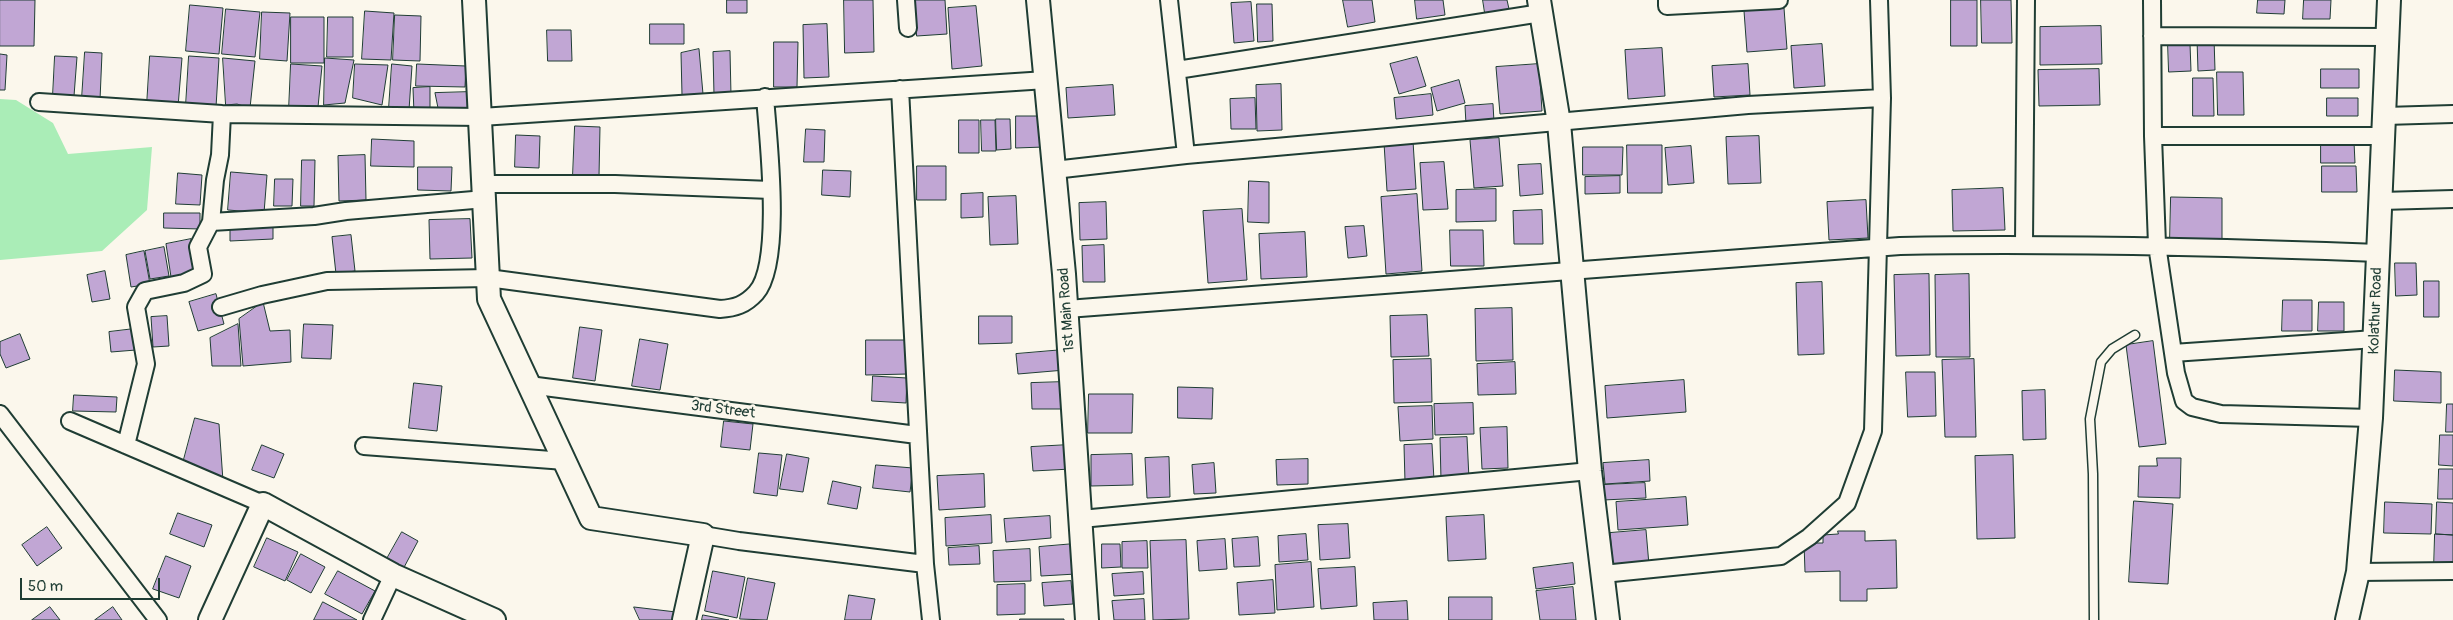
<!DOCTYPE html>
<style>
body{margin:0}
#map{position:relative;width:2453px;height:620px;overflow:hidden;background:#fbf7ec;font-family:Pangolin,sans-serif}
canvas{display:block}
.scale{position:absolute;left:20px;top:578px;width:140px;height:22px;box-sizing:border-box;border:2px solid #1f3d34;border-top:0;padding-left:6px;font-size:15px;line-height:18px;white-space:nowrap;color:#1f3d34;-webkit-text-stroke:4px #fbf7ec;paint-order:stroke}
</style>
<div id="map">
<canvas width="2453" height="620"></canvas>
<div class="scale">50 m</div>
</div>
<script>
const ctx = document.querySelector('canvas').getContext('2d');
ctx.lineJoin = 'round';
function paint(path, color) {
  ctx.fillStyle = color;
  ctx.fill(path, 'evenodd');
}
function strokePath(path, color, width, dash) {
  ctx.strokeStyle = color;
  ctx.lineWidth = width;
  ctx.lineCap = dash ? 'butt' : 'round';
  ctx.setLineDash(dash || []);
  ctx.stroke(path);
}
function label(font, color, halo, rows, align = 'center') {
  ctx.font = font + ' Pangolin,sans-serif';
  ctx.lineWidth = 5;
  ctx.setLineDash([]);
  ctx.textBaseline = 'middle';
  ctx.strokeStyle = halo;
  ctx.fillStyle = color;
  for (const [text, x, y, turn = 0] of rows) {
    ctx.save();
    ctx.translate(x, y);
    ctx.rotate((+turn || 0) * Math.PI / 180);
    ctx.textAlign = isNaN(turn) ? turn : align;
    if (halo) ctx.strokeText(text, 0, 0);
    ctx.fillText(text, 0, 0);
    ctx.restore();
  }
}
paint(new Path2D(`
 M0 99 16 100 53 123 68 154 152 147 147 210 102 251 0 260Z`), '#aaedb7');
const building = new Path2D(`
 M0 0H35L34 46H0Z
 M727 0H747V13H727Z
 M844 0H873L874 52 845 53Z
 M915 0H945L947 34 917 36Z
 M1343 0H1372L1375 22 1348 27Z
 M1415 0H1443L1445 15 1417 19Z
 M1483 0H1507L1509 9 1485 13Z
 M1951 0H1977V46H1951Z
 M1981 0H2011L2012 43H1982Z
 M2258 0H2285L2284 14 2257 13Z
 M2304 0H2331L2330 19H2303Z
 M1251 2 1254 41 1234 43 1231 3Z
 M1257 4H1272L1273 41 1258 42Z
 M190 5 223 8 219 54 186 51Z
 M976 6 982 66 952 69 948 8Z
 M1784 8 1787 49 1747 52 1744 11Z
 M226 9 260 12 255 57 222 54Z
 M365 11 394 13 391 60 362 59Z
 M262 12 290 13 287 61 260 59Z
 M395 15 421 16 420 61 393 60Z
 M291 17H324V63H291Z
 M328 17H353V57H327Z
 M650 24H684V44H650Z
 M827 24 829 77 804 78 803 25Z
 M2101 26 2102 64 2040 65V27Z
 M547 30H571L572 61H548Z
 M2214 38 2215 70 2198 71 2197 39Z
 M774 42H798L797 87H774Z
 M1822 44 1825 86 1794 88 1791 46Z
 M2168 44H2190L2191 71 2169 72Z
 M1662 48 1665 96 1628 99 1625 50Z
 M699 49 703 94 682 95 681 53Z
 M730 51 731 95H714L713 52Z
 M85 52 102 53 100 100 82 98Z
 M0 54 7 55 5 90H0Z
 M55 56 77 57 74 96 53 95Z
 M150 56 182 58 178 107 147 105Z
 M189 56 219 58 216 107 186 105Z
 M1417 57 1426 86 1399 94 1390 64Z
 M223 58 255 61 250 108 237 104 226 105Z
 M325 58 354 60 345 103 324 105Z
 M291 64 322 66 318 107 289 109Z
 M355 64 388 65 382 105 353 98Z
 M392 64 412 66 409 110 389 108Z
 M417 64 466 66 465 87 416 86Z
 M1539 64 1542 111 1500 114 1496 67Z
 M1748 64 1750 95 1714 97 1712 66Z
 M2099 69 2100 105 2039 106 2038 70Z
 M2321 69H2359V88H2321Z
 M2217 72H2243L2244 115H2218Z
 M2193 78H2213L2214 116H2193Z
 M1459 80 1465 103 1437 111 1431 88Z
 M1281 84 1282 130 1257 131 1256 85Z
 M1113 85 1115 115 1068 118 1066 88Z
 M430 87V113H414L413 88Z
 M470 92 469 109 438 108 435 93Z
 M1431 94 1433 115 1396 119 1394 98Z
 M1255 98 1256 129H1231L1230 99Z
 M2327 98H2358V116H2327Z
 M1493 104 1494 122 1466 124 1465 106Z
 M1016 116H1044V147L1016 148Z
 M996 119H1010L1011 149 997 150Z
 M959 120H979V153H959Z
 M981 120H995L996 151H982Z
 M575 126 600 127 599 176 573 175Z
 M806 129 825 130 824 162H804Z
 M516 135 540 136 539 168 515 167Z
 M1759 136 1761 183 1728 184 1726 137Z
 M1499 138 1503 186 1474 188 1470 140Z
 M372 139 414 141V167L371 166Z
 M1413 141 1416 189 1387 191 1384 143Z
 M2321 142H2354L2355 163H2321Z
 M1627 145H1662V193H1628Z
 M1691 146 1694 183 1668 185 1665 148Z
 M1583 147H1623L1622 175H1583Z
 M365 155 366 200 339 201 338 156Z
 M302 160H315L314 206H301Z
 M1444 162 1448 209 1423 210 1420 163Z
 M1541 164 1543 194 1520 196 1518 165Z
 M917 166H946V200H917Z
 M2322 166H2356L2357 192H2322Z
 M418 167H452L451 191 418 190Z
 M823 170 851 171 850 197 822 195Z
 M231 172 267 175 264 213 228 210Z
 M178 173 202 175 200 205 176 204Z
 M1620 176V193L1585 194V177Z
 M275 179H293L292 206H274Z
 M1249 181 1269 182V223L1248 222Z
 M2003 188 2005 230 1953 231 1952 190Z
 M1496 189V221L1456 222V190Z
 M983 193V217L961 218V194Z
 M1417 194 1422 271 1386 274 1381 197Z
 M1016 196 1018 244 990 245 988 197Z
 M2171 197 2222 198V240H2170Z
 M1866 200 1868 238 1829 240 1827 202Z
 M1106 202 1107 239 1080 240 1079 203Z
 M1242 209 1247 280 1208 283 1203 211Z
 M1542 210 1543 244H1514L1513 211Z
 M164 213H200V229L164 228Z
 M470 219 472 258 430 259 429 220Z
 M273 226V239L230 241V229Z
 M1364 226 1367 256 1348 258 1345 227Z
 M1450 230H1483L1484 266H1451Z
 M1305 232 1307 277 1261 279 1259 234Z
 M351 235 355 271 336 274 332 237Z
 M191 239 196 272 171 277 166 244Z
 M1104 245 1105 282H1083L1082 246Z
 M164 247 169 276 150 279 145 251Z
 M144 251 150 284 131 287 126 255Z
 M2395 263H2416L2417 295 2396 296Z
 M105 271 110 299 92 302 87 275Z
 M1929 274 1930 355 1896 356 1894 275Z
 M1969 274 1970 357H1936L1935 275Z
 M2424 281H2439V317H2424Z
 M1822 282 1824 354 1798 355 1796 283Z
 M216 294 224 324 198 331 189 302Z
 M2283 300H2312V331H2282Z
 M263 302 270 331 290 330 291 362 243 366 239 319Z
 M2319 302H2344V331H2318Z
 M1512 308 1513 360 1476 361 1475 309Z
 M1427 315 1429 356 1391 357 1390 316Z
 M167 316 169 346 153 347 151 317Z
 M979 316H1012V343L979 344Z
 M238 324 241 366H212L210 338Z
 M304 324 333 325 331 359 302 358Z
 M580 327 602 330 595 381 573 378Z
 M134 329 136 350 111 352 109 332Z
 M20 334 30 359 6 368 0 354V342Z
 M640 339 668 344 660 390 632 386Z
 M866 340H907L908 374 866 375Z
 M2153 341 2166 444 2139 447 2126 345Z
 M1063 350 1065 370 1018 374 1016 354Z
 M1431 359 1432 402 1394 403 1393 360Z
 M1974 359 1976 437H1945L1942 360Z
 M1515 362 1516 394 1478 395 1477 364Z
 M2395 370 2441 372V403L2394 401Z
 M1906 372H1935L1936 416 1908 417Z
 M873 376 907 378 906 403 872 401Z
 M1684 380 1686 412 1607 418 1605 386Z
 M1064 382 1065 409H1032L1031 383Z
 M414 383 442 386 437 431 409 428Z
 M1178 387 1213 388 1212 419 1178 418Z
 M2045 390 2046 439 2023 440 2022 391Z
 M1089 394H1133L1132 433H1088Z
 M74 395 117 397 116 412 73 411Z
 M1473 403 1474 434 1435 435 1434 404Z
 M2447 404H2453V432H2446Z
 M1432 406 1433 439 1400 441 1398 407Z
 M195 418 219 424 223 481 183 463Z
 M724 421 753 424 750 450 721 447Z
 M1507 427 1508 468 1482 469 1480 428Z
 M2440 435H2453V466L2439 465Z
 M1467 437 1469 479 1441 480 1440 438Z
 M1432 444 1434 480 1405 482 1404 445Z
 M262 445 284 454 274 478 252 470Z
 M1069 445 1071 469 1033 471 1031 447Z
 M759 453 782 455 777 496 754 493Z
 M787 454 809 458 803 492 780 489Z
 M1132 454 1133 485 1091 486V455Z
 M2013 455 2015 538 1977 539 1975 456Z
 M1169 457 1170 497 1147 498 1145 458Z
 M2157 458H2181L2180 498 2138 497 2139 466H2157Z
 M1308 459V484L1277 485 1276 460Z
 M1649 460 1650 481 1605 484 1603 463Z
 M1214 463 1216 493 1194 494 1192 465Z
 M876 465 913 468 910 492 873 488Z
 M2439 469H2453V499H2438Z
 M984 474 985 507 939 510 937 476Z
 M833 481 861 487 857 509 828 504Z
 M1645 483 1646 498 1603 500 1602 485Z
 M1686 497 1688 525 1618 530 1616 502Z
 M2134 501 2173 504 2168 584 2129 582Z
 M2385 502 2432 504 2431 534 2384 533Z
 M2437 502 2453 503V535L2436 534Z
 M178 513 212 525 204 547 170 534Z
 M991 515 992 543 946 546 945 518Z
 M1484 515 1486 559 1448 561 1446 517Z
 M1050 516 1051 538 1006 542 1004 519Z
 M1348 524 1350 558 1320 560 1318 525Z
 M47 527 62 548 37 566 22 545Z
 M1646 530 1649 565 1613 567 1610 533Z
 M1838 531H1865V541L1896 540 1897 588 1867 589V601H1840V571L1805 572 1804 543H1823V535L1838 534Z
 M402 532 418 541 401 573 384 564Z
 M1306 534 1308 560 1279 562 1278 536Z
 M2435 534 2453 535V569L2434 568Z
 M1258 537 1260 566 1234 567 1232 539Z
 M267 538 298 552 285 581 254 567Z
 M1225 539 1227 569 1199 571 1197 541Z
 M1186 540 1189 619 1153 620 1150 541Z
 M1147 541 1148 568H1122V542Z
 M1074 544 1076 574 1041 576 1039 547Z
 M1102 544H1120L1121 567 1102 568Z
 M979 546 980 564 949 565 948 548Z
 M1030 549 1031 581 994 582 993 551Z
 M301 554 325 567 311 593 287 580Z
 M166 556 191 566 179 598 153 589Z
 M1311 562 1314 607 1277 610 1275 565Z
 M1573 563 1575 584 1536 589 1533 568Z
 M1355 567 1357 606 1321 609 1318 569Z
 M338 571 375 591 362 614 325 594Z
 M713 571 745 577 737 618 705 611Z
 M1143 572 1144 594 1114 596 1112 574Z
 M748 578 775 583 767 620 740 619Z
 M1273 580 1275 613 1239 615 1237 583Z
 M1071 581 1073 604 1044 606 1042 583Z
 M1025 584V614L997 615V585Z
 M1573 587 1576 620H1540L1536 591Z
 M849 595 875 599 871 620H845Z
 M1449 597H1492V620H1449Z
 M1144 599 1145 620H1114L1112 601Z
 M1407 601 1408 620H1374L1373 603Z
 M323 602 357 620H314Z
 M50 607 60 620H32Z
 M113 607 122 620H95Z
 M634 607 676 612 675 620H640Z
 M703 615 729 620H702Z
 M1020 619H1064V620H1020Z`);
paint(building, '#c1a6d4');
strokePath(building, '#1f3d34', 1);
const lane = new Path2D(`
 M2094 620 2093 474 2090 419 2101 362 2112 349 2135 335`);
const street = new Path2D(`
 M906 0 908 28
 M1169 0 1186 155
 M1667 0V6L1779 0
 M2152 0 2153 136 2157 245 2176 373 2184 401 2192 407 2221 414 2371 418
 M2152 36 2387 37
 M1177 70 1541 13
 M900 89 925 564
 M39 102 222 114 481 117 1046 80
 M2385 116 2453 114
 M2153 136H2384
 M1054 170 1186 155 1748 105 1882 98
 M483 184H615L771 190
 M2381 201 2453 199
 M211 222 314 216 346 211 485 199
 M2024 243 2026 0
 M221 307 262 295 327 281 488 278 720 309C735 308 745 305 756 293 783 263 768 138 765 97
 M1067 309 1900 246C2059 243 2218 247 2378 253
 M2173 353 2375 339
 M529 385 917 435
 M0 414 158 620
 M70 421 263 504
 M126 445 146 364 136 307 145 291 184 283 203 274 198 247 211 222 215 180 220 155 222 114
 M364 446 565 461
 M1081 519 1590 471
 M703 535 739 541 925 564 931 620
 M2358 572 2453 571
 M1603 574 1781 556 1809 537 1847 503 1873 431 1882 98 1879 0
 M372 620 393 575`);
const secondary = new Path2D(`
 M474 0 489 299 591 518 703 535 684 620
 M1038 0 1064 274 1087 620
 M1539 0 1559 123 1590 471 1608 620
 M210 620 263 504 393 575 494 620
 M2347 620 2358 572 2371 418 2389 0`);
strokePath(lane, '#1f3d34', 11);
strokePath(street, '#1f3d34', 20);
strokePath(secondary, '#1f3d34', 26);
strokePath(lane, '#fbf7ec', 8);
strokePath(street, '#fbf7ec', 16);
strokePath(secondary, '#fbf7ec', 22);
label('15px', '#1f3d34', '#fbf7ec', [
 ["1st Main Road",1067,310,-94],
 ["Kolathur Road",2376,311,-88],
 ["3rd Street",723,410,7]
]);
</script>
